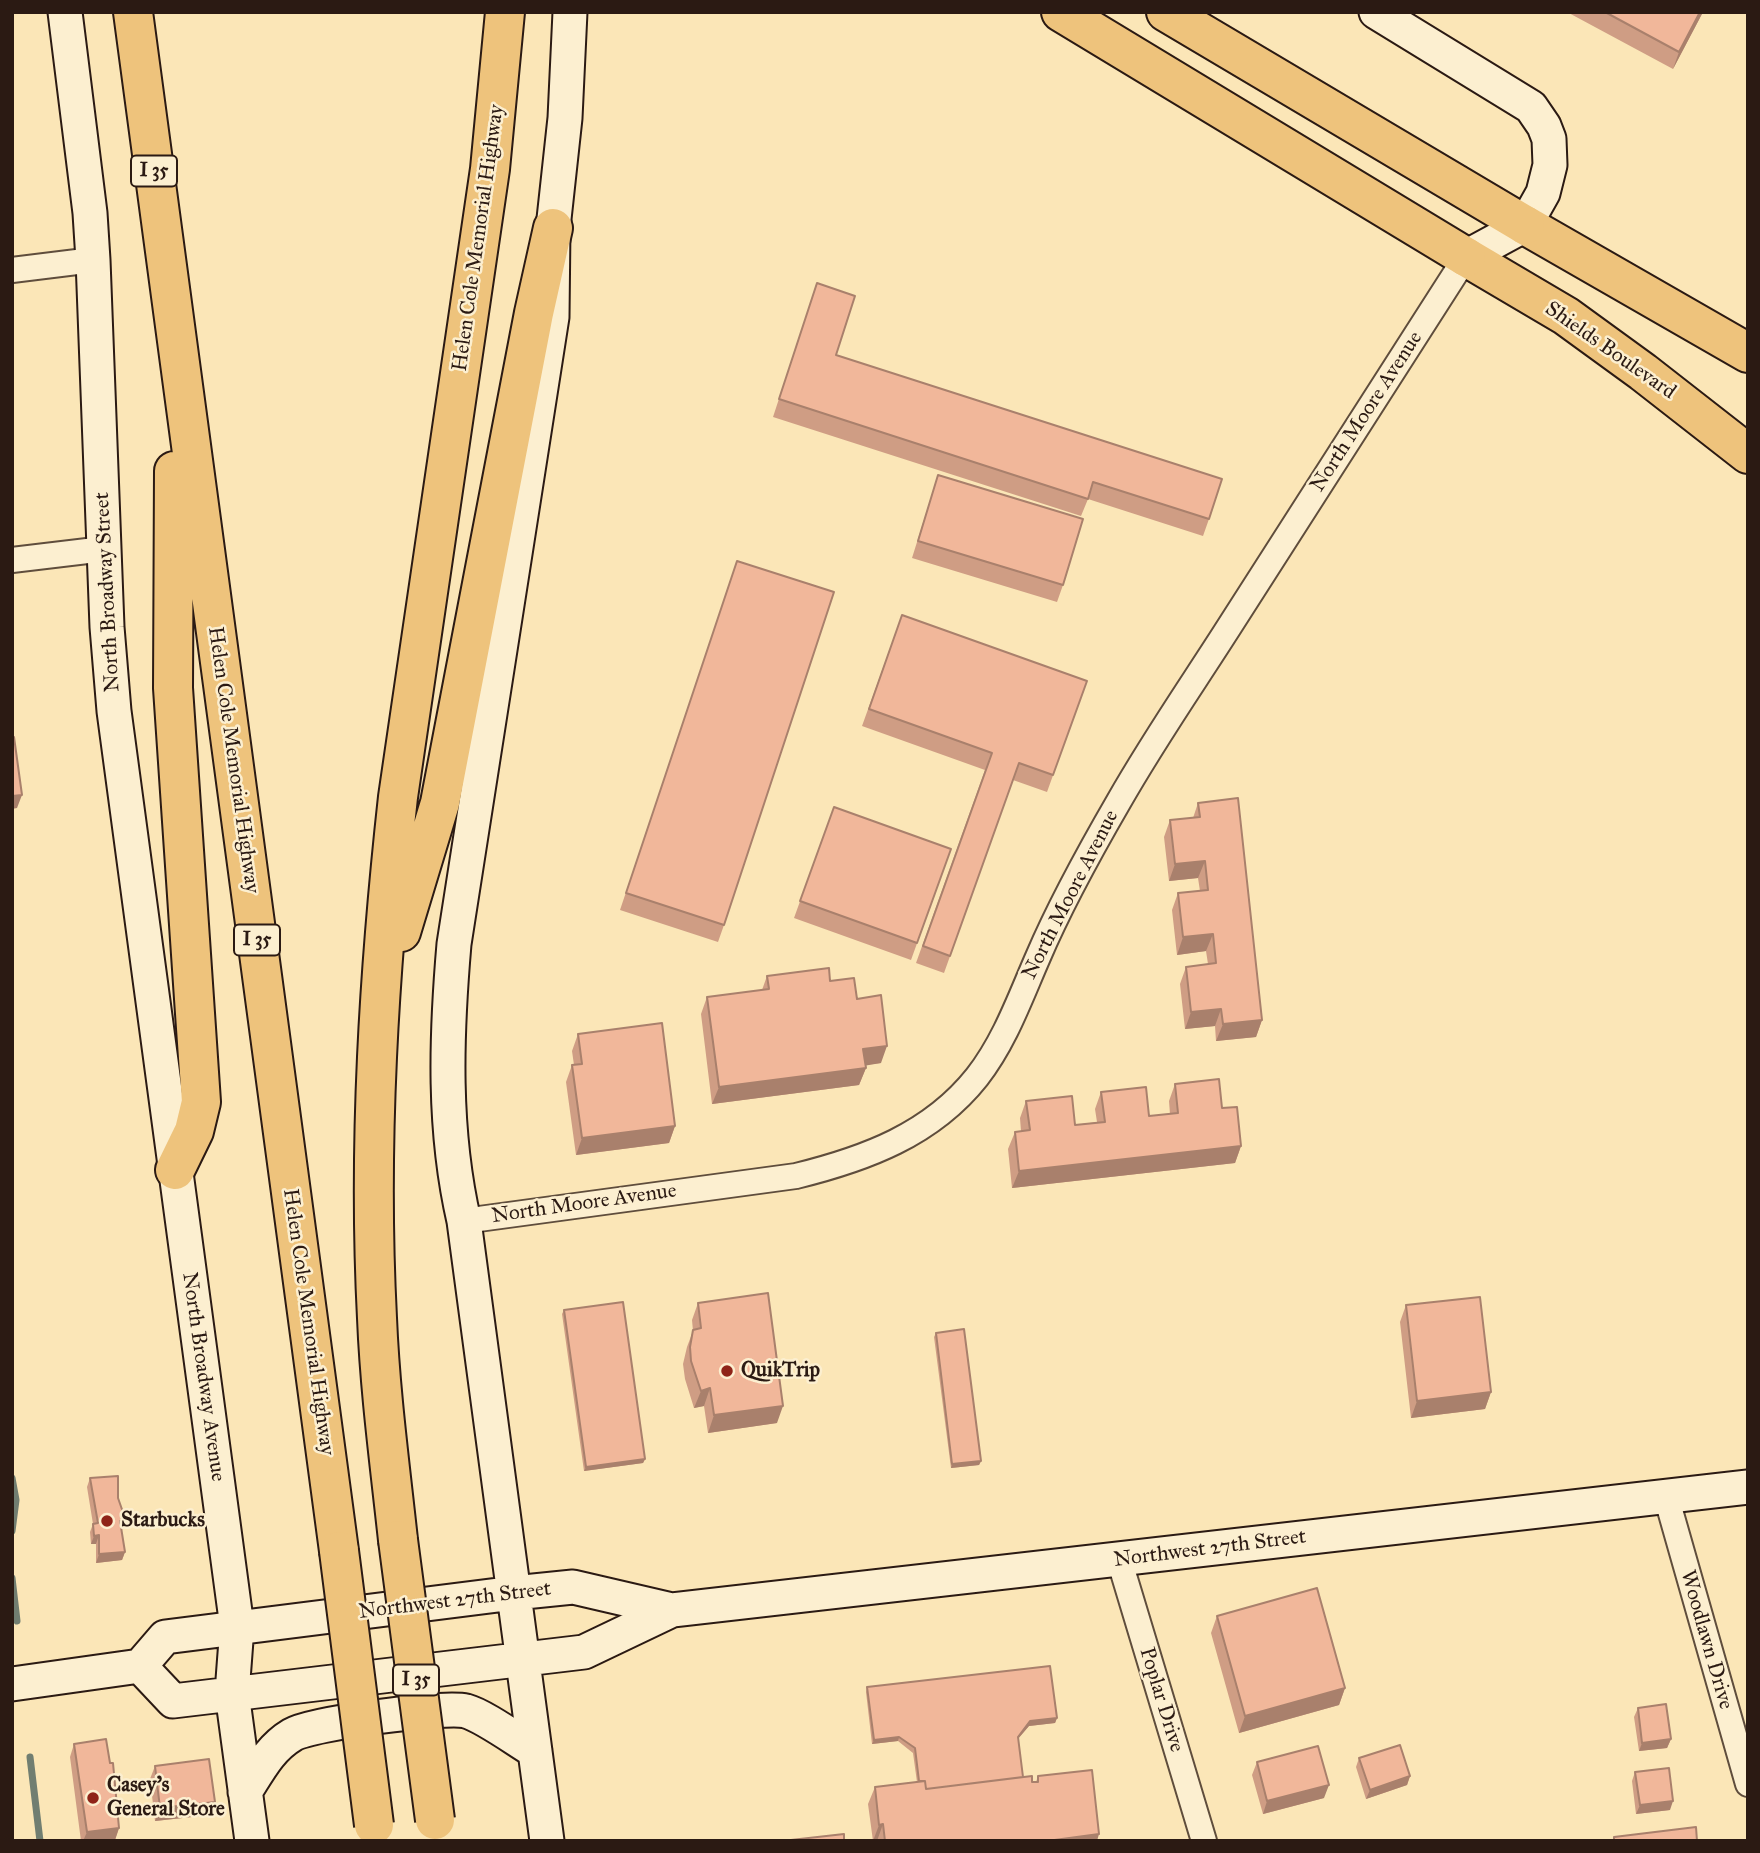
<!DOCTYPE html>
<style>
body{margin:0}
#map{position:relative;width:1760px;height:1853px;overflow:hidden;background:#fbe6b7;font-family:"IM FELL Great Primer",serif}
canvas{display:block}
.frame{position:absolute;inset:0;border:14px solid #2b1a13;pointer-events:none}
</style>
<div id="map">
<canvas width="1760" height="1853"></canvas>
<div class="frame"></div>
</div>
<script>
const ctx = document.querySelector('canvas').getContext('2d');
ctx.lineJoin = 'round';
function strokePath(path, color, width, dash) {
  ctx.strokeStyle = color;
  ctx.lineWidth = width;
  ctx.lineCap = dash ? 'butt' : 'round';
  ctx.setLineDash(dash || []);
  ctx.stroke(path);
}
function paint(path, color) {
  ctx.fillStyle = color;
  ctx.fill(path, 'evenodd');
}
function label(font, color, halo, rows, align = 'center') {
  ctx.font = font + ' "IM FELL Great Primer",serif';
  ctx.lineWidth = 5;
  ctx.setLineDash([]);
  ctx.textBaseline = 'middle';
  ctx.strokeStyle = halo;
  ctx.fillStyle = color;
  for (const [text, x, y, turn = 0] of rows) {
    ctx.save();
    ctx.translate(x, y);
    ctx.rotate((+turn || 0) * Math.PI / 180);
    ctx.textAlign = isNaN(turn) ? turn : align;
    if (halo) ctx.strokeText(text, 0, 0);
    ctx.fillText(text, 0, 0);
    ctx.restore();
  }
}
strokePath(new Path2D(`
 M12 1478 16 1500 12 1531
 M12 1578 17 1621
 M30 1757 40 1841`), '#717e71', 7);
const street = new Path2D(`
 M12 270 93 260
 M12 560 104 549
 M464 1221 796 1176C865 1159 931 1135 977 1077 1005 1041 1020 998 1038 957 1061 903 1090 851 1119 801 1153 741 1192 685 1229 627 1308 503 1387 380 1466 257
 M1666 1496 1748 1784
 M1119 1559 1204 1841`);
const secondary = new Path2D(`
 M65 12 90 213 93 260 107 627 114 711 237 1627 232 1693 252 1841
 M1376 12 1531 107 1544 126 1549 139 1550 165 1543 193 1525 225 1466 257
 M140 1666 173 1701 584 1652 672 1610 681 1609 1748 1487
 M12 1684 140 1666 165 1637 514 1593 573 1587 672 1610
 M245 1792C259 1770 270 1748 292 1735 312 1723 444 1706 466 1711 484 1716 518 1741 535 1751
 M547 1841 464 1221C443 1130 446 1037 454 944L552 317 553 228 565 118 570 12`);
const primary = new Path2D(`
 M1525 225 1748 353
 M1466 257 1566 316 1643 372 1748 454`);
const highway = new Path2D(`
 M133 12 339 1551
 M1061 12 1466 257
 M1166 12 1525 225
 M174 471 173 688 201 1102 194 1131 175 1170
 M401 932 440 803 534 313 553 228
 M398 1540C390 1466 380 1392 377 1318 368 1144 379 970 398 797L490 169 505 12`);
strokePath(street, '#5f4d3c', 28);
strokePath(secondary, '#2b1a13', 37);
strokePath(primary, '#2b1a13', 42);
strokePath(highway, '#2b1a13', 42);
strokePath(street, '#fcefd0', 24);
strokePath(secondary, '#fcefd0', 33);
strokePath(primary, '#eec37c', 38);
strokePath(highway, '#eec37c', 38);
const highwayBridge = new Path2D(`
 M398 1540 435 1820
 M339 1551 374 1825`);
strokePath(highwayBridge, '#2b1a13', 42, []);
strokePath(highwayBridge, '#eec37c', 38);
paint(new Path2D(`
 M1567 12H1703L1673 69Z
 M817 283 836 355 1209 519 1203 536 1088 499 1081 516 773 417Z
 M938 475 1063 585 1057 602 912 558Z
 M737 561 724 925 718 942 620 910Z
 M902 615 1087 681 1047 792 1013 780 944 973 916 963 985 770 862 726Z
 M1198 803 1262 1020 1256 1037 1216 1041 1215 1026 1185 1029 1180 984 1186 967 1208 964 1206 951 1177 955 1172 910 1178 893 1200 891 1198 878 1169 881 1164 837 1170 820 1193 818Z
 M834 807 951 849 911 960 794 918Z
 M767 976 830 981 857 999 881 1063 865 1065 866 1068 859 1085 712 1104 701 1014 707 997 762 990Z
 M578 1034 675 1126 669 1143 576 1155 566 1082 572 1065H574L572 1051Z
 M1175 1084 1222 1108 1241 1146 1235 1163 1012 1188 1008 1149 1015 1132 1021 1131 1020 1118 1026 1101 1075 1125 1097 1122 1095 1109 1101 1092 1149 1116 1170 1114 1169 1101Z
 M698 1303 777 1423 708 1433 704 1406 694 1408 685 1379 683 1364 687 1347 693 1331 692 1320Z
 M1406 1305 1491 1392 1485 1409 1411 1418 1400 1322Z
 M564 1310 645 1459 643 1463 584 1471 562 1314Z
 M936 1333 981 1461 979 1465 951 1468 934 1337Z
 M90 1478 118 1498 121 1527 125 1552 122 1560 96 1563V1544H91L90 1532 93 1524 87 1487Z
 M1217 1616 1345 1688 1339 1705 1239 1733 1211 1633Z
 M867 1687 1057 1718 1055 1723 1029 1726 1018 1739 1023 1777 1032 1782H1036L1038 1776 1097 1841H873L868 1804 875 1787 917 1782 913 1753 898 1741 872 1744 866 1692Z
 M1638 1708 1671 1739 1667 1748 1639 1751 1634 1717Z
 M74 1744 110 1763 119 1828 115 1840 81 1841 70 1757Z
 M1359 1758 1410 1776 1407 1785 1366 1799 1356 1767Z
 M1257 1762 1324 1798 1263 1814 1252 1775Z
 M155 1766 210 1815 155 1821 150 1779Z
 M1635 1772 1670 1810 1636 1814 1632 1781Z`), '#cf9d84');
paint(new Path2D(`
 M1700 12H1703L1673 69 1679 52Z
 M22 795 17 808 12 809V796Z
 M1205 861 1198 878 1169 881 1175 864Z
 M1213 934 1206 951 1177 955 1183 937Z
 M1221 1009 1215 1026 1185 1029 1191 1012Z
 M1262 1020 1256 1037 1216 1041 1223 1024Z
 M887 1046 881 1063 857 1067 863 1049Z
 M866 1068 859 1085 712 1104 719 1087Z
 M675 1126 669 1143 576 1155 582 1138Z
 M1241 1146 1235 1163 1012 1188 1019 1171Z
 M710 1388 704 1406 694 1408 701 1391Z
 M1491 1392 1485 1409 1411 1418 1417 1401Z
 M783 1406 777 1423 708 1433 714 1415Z
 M645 1459 643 1463 584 1471 586 1467Z
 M981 1461 979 1465 951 1468 952 1464Z
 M99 1535 96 1544H91L94 1536Z
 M125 1552 122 1560 96 1563 99 1554Z
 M1345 1688 1339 1705 1239 1733 1245 1716Z
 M1057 1718 1055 1723 1029 1726 1016 1741 1018 1737 1030 1721Z
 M899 1737 898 1741 872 1744 874 1740Z
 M1671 1739 1667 1748 1639 1751 1642 1743Z
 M1410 1776 1407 1785 1366 1799 1370 1790Z
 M1329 1785 1324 1798 1263 1814 1267 1801Z
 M1673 1801 1670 1810 1636 1814 1640 1805Z
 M215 1802 210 1815 155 1821 160 1808Z
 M883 1824 877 1841H873L879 1825Z
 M119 1828 115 1840 83 1841 87 1832Z
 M1099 1834 1097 1841H1047V1840Z`), '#a9806c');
const building = new Path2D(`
 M1605 12H1700L1679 52Z
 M817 283 855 296 836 355 1222 479 1209 519 1093 482 1088 499 779 399Z
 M938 475 1083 519 1063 585 918 541Z
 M737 561 834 592 724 925 626 893Z
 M902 615 1087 681 1053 775 1019 763 950 956 923 946 992 753 869 709Z
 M12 737H14L22 795 12 796Z
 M1238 798 1262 1020 1223 1024 1221 1009 1191 1012 1186 967 1216 963 1213 934 1183 937 1178 893 1208 890 1205 861 1175 864 1170 820 1200 817 1198 803Z
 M834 807 951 849 917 943 800 901Z
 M829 968 830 981 854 978 857 999 881 995 887 1046 863 1049 866 1068 719 1087 707 997 769 989 767 976Z
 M662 1023 675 1126 582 1138 572 1065 582 1064 578 1034Z
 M1219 1079 1222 1108 1237 1107 1241 1146 1019 1171 1015 1132 1030 1130 1026 1101 1072 1096 1075 1125 1105 1122 1101 1092 1146 1087 1149 1116 1178 1113 1175 1084Z
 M768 1293 783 1406 714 1415 710 1388 701 1391 691 1361 690 1347 693 1330 701 1328 698 1303Z
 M1480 1297 1491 1392 1417 1401 1406 1305Z
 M623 1302 645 1459 586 1467 564 1310Z
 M964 1329 981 1461 952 1464 936 1333Z
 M118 1476V1498L125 1518 120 1521 125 1552 99 1554V1535L94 1536 93 1524 98 1523 90 1478Z
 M1317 1588 1345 1688 1245 1716 1217 1616Z
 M1050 1666 1057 1718 1030 1721 1018 1737 1023 1777 926 1789 925 1781H919L915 1748 899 1737 874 1740 867 1687Z
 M1666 1704 1671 1739 1642 1743 1638 1708Z
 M106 1739 110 1763H113L119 1828 87 1832 74 1744Z
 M1400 1745 1410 1776 1370 1790 1359 1758Z
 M1318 1746 1329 1785 1267 1801 1257 1762Z
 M209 1759 215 1802 160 1808 155 1766Z
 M1669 1768 1673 1801 1640 1805 1635 1772Z
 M1092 1770 1099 1834 1047 1841H885L883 1824 879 1825 875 1787 925 1781 926 1789 1032 1776V1782H1038V1776Z
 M1696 1827 1697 1841H1614V1837Z
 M844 1834V1841H782Z`);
paint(building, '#f1b79a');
strokePath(building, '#a9806c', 2);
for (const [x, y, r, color] of [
 [727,1371,7,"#8f2418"],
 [107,1521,7,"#8f2418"],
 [93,1798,7,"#8f2418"]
]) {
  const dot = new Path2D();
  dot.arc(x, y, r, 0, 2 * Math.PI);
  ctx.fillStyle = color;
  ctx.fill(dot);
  strokePath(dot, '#fcefd0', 2.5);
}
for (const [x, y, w] of [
 [154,171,46],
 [257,940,46],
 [416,1680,46]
]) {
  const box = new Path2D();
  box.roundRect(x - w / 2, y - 15.5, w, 31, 5);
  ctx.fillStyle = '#fcefd0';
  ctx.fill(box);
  strokePath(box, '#2b1a13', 2);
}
label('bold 19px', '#2b1a13', null, [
 ["I 35",154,171],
 ["I 35",257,940],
 ["I 35",416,1680]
]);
label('21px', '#2b1a13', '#fcefd0', [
 ["Helen Cole Memorial Highway",479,238,-82],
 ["Shields Boulevard",1610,351,35],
 ["North Moore Avenue",1367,412,-57],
 ["North Broadway Street",108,592,-93],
 ["Helen Cole Memorial Highway",233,760,82],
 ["North Moore Avenue",1071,895,-63],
 ["North Moore Avenue",584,1204,-8],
 ["Helen Cole Memorial Highway",308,1322,82],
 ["North Broadway Avenue",203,1377,82],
 ["Northwest 27th Street",1210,1549,-7],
 ["Northwest 27th Street",455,1601,-7],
 ["Woodlawn Drive",1706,1640,74],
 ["Poplar Drive",1161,1700,73]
]);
label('bold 21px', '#2b1a13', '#fcefd0', [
 ["QuikTrip",741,1371],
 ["Starbucks",121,1521],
 ["Casey's",107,1786],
 ["General Store",107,1810]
], 'left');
</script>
